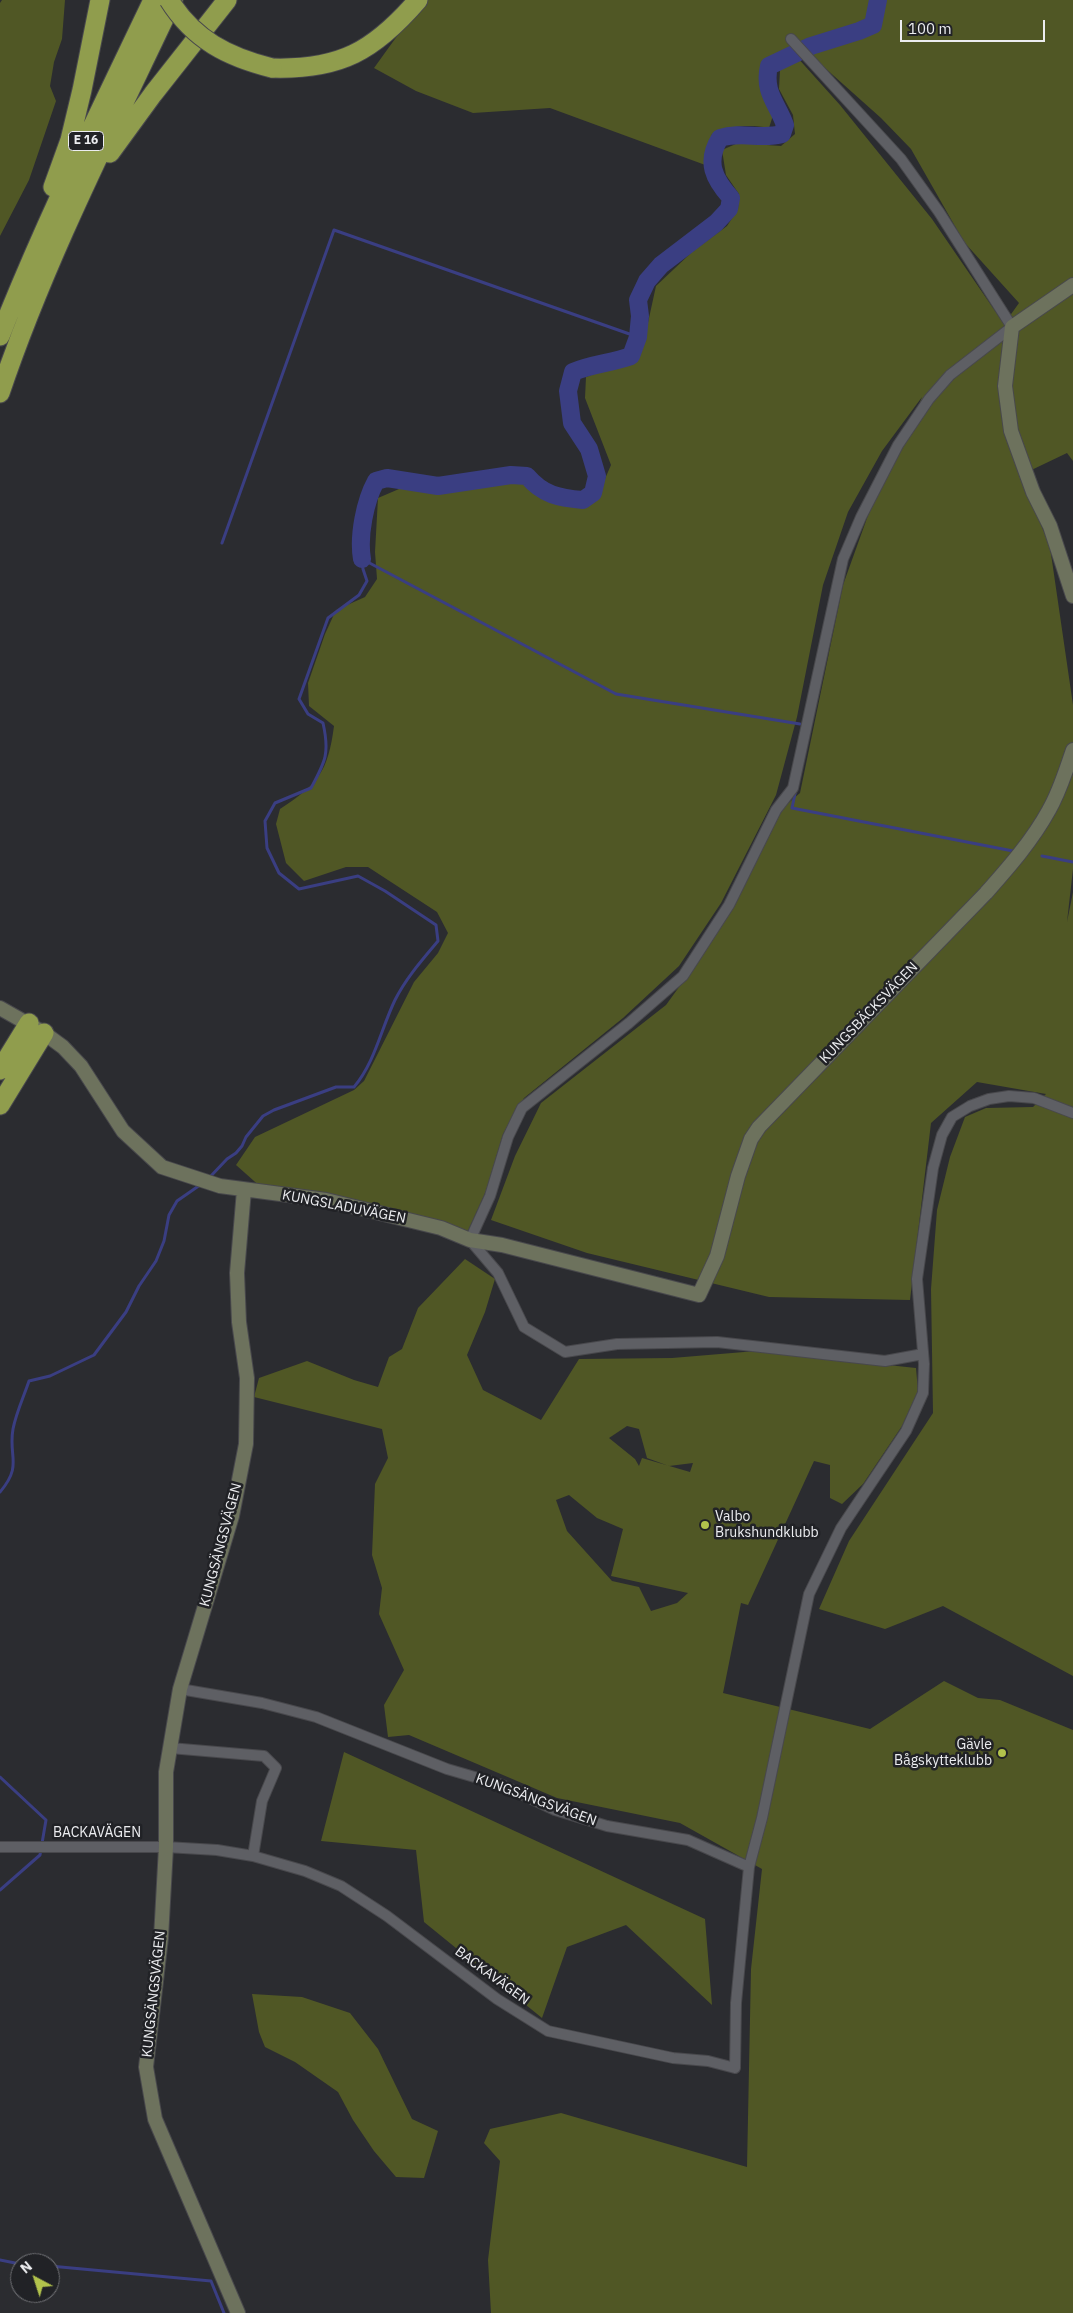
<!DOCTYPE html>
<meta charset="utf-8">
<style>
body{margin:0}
#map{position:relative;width:1073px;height:2313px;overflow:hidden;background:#2b2c30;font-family:"IBM Plex Sans",sans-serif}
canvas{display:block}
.north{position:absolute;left:10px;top:2253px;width:50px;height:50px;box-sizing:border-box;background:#212226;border:1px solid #727377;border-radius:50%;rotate:320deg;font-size:14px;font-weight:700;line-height:20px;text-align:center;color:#ecedf0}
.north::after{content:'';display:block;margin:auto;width:18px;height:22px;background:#b2c34c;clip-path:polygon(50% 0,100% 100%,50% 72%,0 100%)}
.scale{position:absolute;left:900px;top:20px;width:145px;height:22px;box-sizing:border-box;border:2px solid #ecedf0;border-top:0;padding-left:6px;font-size:15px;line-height:18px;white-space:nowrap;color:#ecedf0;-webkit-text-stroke:4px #212226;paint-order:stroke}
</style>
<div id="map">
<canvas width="1073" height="2313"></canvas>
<div class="north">N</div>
<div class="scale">100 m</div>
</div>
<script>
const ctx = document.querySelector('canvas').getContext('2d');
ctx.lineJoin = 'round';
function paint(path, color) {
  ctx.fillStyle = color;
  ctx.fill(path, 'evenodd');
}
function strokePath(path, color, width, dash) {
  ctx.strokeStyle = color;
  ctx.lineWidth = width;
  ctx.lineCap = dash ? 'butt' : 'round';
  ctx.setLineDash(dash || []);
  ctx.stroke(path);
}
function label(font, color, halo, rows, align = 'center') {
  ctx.font = font + ' "IBM Plex Sans",sans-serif';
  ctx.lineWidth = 5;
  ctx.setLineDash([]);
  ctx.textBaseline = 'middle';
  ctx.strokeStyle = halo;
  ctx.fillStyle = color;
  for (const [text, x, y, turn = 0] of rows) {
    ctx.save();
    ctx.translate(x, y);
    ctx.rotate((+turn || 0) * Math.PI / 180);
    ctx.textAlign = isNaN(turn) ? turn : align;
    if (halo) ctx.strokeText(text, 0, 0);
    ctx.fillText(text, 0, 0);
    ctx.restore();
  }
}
paint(new Path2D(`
 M2 0H65L62 39 54 62 50 86 56 101 29 180 0 236V3Z
 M423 0H870L868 18 827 37 803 42 767 61C758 82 761 93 774 112L769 128C748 124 732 126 712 134L708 147V166L550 108 473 113 416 91 374 68Z
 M882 0H1073V461L1067 453 1021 475 1050 547 1073 705V869L1067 922 1073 892V1676L943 1606 885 1629 819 1609 849 1541 933 1413 931 1289 937 1210 950 1157 965 1117 986 1108 1033 1107 1046 1094 977 1082 931 1123 910 1300 769 1297 587 1253 491 1220 515 1156 541 1103 666 1005 687 976 780 810 800 793 843 585 871 507 901 450 922 397 882 451 848 512 823 585 797 717 776 795 721 903 679 966 623 1018 524 1098 503 1134 486 1191 466 1235 263 1189 236 1165 255 1137 354 1090 364 1081 414 982 438 953 448 933 437 912 368 867H346L304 881 286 863 276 824 280 809C318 784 328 772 334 726L309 706 308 683 325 634 336 610 365 597 377 579 375 552 378 498 399 489H434L513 477 553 499 585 507 601 488 611 465 585 398 586 377 615 366 642 350 656 286 692 252 727 226 738 209 739 194 726 175 722 150 738 143 781 146 795 134 793 115 779 89 780 70 796 56 840 105 932 219 1004 324 1019 303 964 242 911 149 881 118 806 51C830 41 857 38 879 27Z
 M465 1259 495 1279 485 1312 467 1355 483 1390 541 1420 579 1359 672 1358 756 1351 916 1368 918 1391 902 1426 863 1484 842 1504 830 1498V1465L814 1461 748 1605 741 1603 723 1693 870 1729 944 1681 978 1698 1000 1700 1073 1730V2313H491L488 2260 500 2161 484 2143 490 2129 561 2113 747 2167 751 1969 762 1869 680 1823 557 1798 409 1735 388 1737 384 1705 404 1670 379 1614 382 1588 372 1555 375 1484 388 1458 382 1429 254 1397 259 1378 307 1361 354 1380 378 1387 389 1357 402 1349 418 1308ZM627 1426 639 1429 647 1458 669 1466 693 1463 690 1472 642 1458 639 1466 635 1459 609 1438ZM569 1495 597 1518 623 1529 611 1576 688 1593 677 1603 651 1611 639 1587 612 1581 567 1531 556 1500Z
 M344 1752 705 1919 712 2005 626 1925 567 1947 542 2018 424 1922 416 1850 321 1841Z
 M252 1994 302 1997 350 2013 378 2049 412 2119 438 2131 424 2178 396 2177 374 2151 353 2120 338 2092 295 2062 265 2047 259 2032Z`), '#505725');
strokePath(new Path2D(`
 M222 543 334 230 638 337
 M796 789 792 808 1013 851
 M1042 856 1073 862
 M209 1178 227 1159 236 1153 242 1146 246 1137 263 1116 274 1110 336 1087H354C375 1062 381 1029 395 1000 406 978 422 960 438 941L436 925 385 891 358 876 299 889 279 873 267 848 265 821 275 803 311 788C325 762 330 754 323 723L308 714 299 699 328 618 359 595 367 581 363 569 362 559 616 694 800 724
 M0 1492C23 1465 8 1457 13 1429 16 1413 24 1396 29 1381L50 1376 94 1355 126 1312 139 1286 156 1261 164 1241 169 1215 177 1201 200 1185
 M0 1777 46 1820 40 1855 0 1890
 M0 2260 20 2264
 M50 2266 211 2281 224 2313`), '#3a3e82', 3);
strokePath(new Path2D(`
 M362 559C358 536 365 501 376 481L387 478 438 486 511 475 527 476C543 495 559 498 583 500L593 493 597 476 589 449 572 423 568 391 573 372C591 364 612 363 631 356L638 337 640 316 638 300 647 281 661 265 716 223 729 209 731 198C714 179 705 162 720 138 742 131 761 140 782 134L785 125C777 103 763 92 769 66L811 46 859 31 873 25 878 0`), '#3a3e82', 18);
const street = new Path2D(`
 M791 39 901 159 939 212 1012 327 950 375 929 399 898 445 861 517 843 559 793 788 776 810 729 905 683 976 629 1023 522 1108 508 1137 490 1196 470 1240 498 1273 524 1327 565 1352 617 1344 717 1342 885 1361 923 1354
 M180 1689 262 1703 316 1717 447 1769 502 1785 555 1810 607 1826 688 1840 749 1867
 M170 1748 264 1756 276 1768 262 1801 253 1856
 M0 1847H166L217 1850 253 1856 305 1871 341 1886 387 1916 497 1999 548 2031 673 2058 708 2061 735 2068 736 2003 749 1867 762 1818 809 1594 841 1528 906 1431 923 1393 924 1364 917 1279 933 1168 942 1135 952 1117 970 1106 989 1099 1009 1096 1034 1098 1073 1113`);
const secondary = new Path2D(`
 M1073 285 1012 327 1005 386 1011 431 1033 492 1050 526 1073 596
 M0 1008 44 1033 63 1047 81 1066 123 1131 162 1167 220 1186 326 1200 441 1228 470 1240 502 1245 699 1295 717 1256 738 1176 751 1139 759 1127 986 893C1009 867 1032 841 1049 810 1060 791 1066 770 1073 750
 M238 2313 155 2119 146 2067 161 1938 166 1847V1772L180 1689 232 1516 246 1444 247 1378 239 1322 237 1273 244 1190`);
const highway = new Path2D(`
 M272 68C340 70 374 51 418 0
 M110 153 153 94 227 0
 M53 187 70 140 82 90 100 0
 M0 336C45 222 100 111 153 0
 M0 393C46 257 112 129 173 0
 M0 1070 29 1023
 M0 1105 44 1033`);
strokePath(street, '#48484c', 12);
strokePath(secondary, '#48484c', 16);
strokePath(highway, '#48484c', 21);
strokePath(street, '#5e5f64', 10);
strokePath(secondary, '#6d725d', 14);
strokePath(highway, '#909d4d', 19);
const highwayBridge = new Path2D(`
 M169 0C194 40 228 57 272 68`);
strokePath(highwayBridge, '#48484c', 21, []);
strokePath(highwayBridge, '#909d4d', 19);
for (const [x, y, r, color] of [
 [705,1525,5,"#b2c34c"],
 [1002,1753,5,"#b2c34c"]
]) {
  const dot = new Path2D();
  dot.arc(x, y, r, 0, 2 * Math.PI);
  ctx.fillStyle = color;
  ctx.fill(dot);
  strokePath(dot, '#212226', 2);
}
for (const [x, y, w] of [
 [86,141,35]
]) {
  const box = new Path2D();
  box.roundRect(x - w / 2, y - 9.5, w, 19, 4);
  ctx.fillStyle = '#212226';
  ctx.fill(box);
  strokePath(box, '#ecedf0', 1);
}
label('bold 12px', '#ecedf0', null, [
 ["E 16",86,141]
]);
label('14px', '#ecedf0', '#212226', [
 ["KUNGSBÄCKSVÄGEN",869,1013,-46],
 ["KUNGSLADUVÄGEN",344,1207,11],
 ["KUNGSÄNGSVÄGEN",221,1545,-75],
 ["KUNGSÄNGSVÄGEN",536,1800,20],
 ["BACKAVÄGEN",97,1833],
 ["BACKAVÄGEN",492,1976,36],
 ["KUNGSÄNGSVÄGEN",154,1994,-84]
]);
label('14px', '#ecedf0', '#212226', [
 ["Valbo",715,1517],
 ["Brukshundklubb",715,1533],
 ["Gävle",992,1745,"right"],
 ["Bågskytteklubb",992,1761,"right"]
], 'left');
</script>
